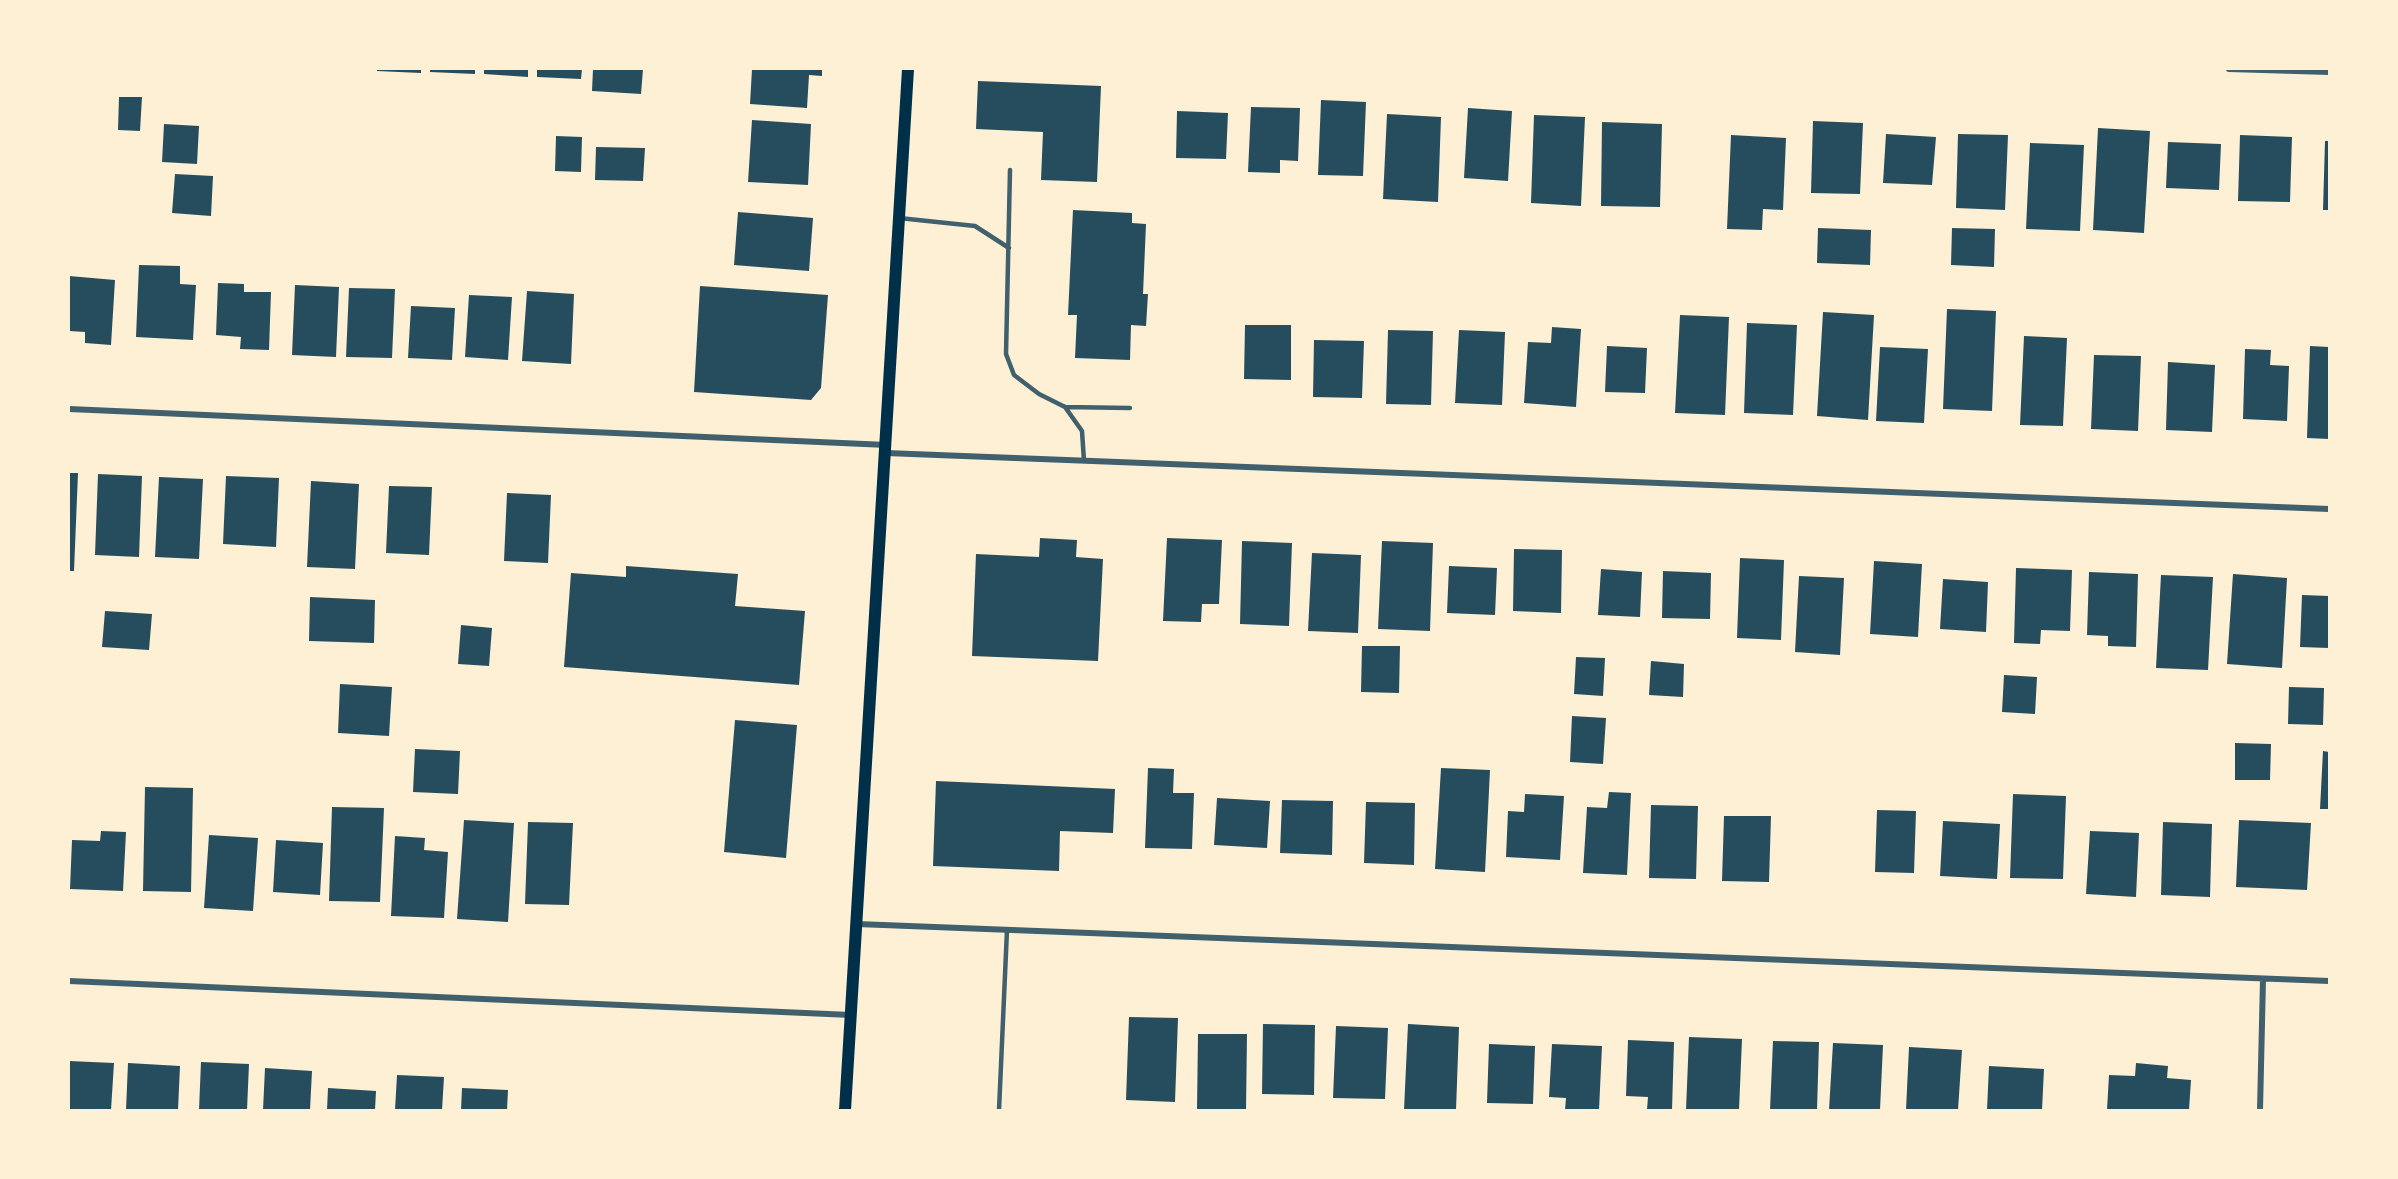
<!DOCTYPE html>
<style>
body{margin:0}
#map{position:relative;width:2398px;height:1179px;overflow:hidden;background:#fdf0d5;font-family:"Asap Condensed",sans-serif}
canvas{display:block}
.frame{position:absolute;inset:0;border:70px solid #fdf0d5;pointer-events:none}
</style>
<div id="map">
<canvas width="2398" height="1179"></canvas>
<div class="frame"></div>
</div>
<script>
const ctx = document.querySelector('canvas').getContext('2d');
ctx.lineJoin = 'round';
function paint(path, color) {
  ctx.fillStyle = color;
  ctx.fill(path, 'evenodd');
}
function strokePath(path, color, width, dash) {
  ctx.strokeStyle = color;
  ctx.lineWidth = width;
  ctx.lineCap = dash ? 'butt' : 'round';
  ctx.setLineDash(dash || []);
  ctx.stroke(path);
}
paint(new Path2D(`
 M377 69H421V73L377 71Z
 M430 69H475V74L430 72Z
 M484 69H528V77L484 74Z
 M537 69H582L581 79 537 77Z
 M593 69H643L641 94 592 91Z
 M752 69H822V76L809 75 807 108 750 104Z
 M978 81 1101 86 1097 182 1041 180 1043 132 976 129Z
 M119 97H142L140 131 118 130Z
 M1321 100 1366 102 1363 176 1318 175Z
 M1251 107 1300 108 1298 161 1280 160V173L1248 172Z
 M1468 108 1512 111 1508 181 1464 178Z
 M1177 111 1228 113 1226 159 1176 158Z
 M1387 114 1441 117 1438 202 1383 199Z
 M1534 115 1585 117 1581 206 1531 203Z
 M752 120 811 124 808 185 748 182Z
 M1813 121 1863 123 1860 194 1811 193Z
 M1602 122 1662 124 1660 207 1601 206Z
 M164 124 199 126 197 164 162 162Z
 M2098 128 2150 131 2144 233 2093 230Z
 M1886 134 1936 137 1932 185 1883 183Z
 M1958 134 2008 135 2005 210 1956 208Z
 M1731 135 1786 138 1783 210 1763 209 1762 230 1727 229Z
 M2240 135 2292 137 2290 202 2238 201Z
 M556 136 582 137 581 172 555 171Z
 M2325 141H2329V210H2323Z
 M2168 142 2221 144 2219 190 2166 188Z
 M2030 143 2084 145 2080 231 2026 229Z
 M596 147 645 148 643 181 595 180Z
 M175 174 213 176 211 216 172 213Z
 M1073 210 1132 213V223L1146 224 1143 294H1148L1146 326 1131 325 1130 360 1075 358 1077 315H1068Z
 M738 212 813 218 809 271 734 265Z
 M1818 228 1871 230 1870 265 1817 263Z
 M1952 228 1995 229 1994 267 1951 265Z
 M139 265 180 266V284L196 285 193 340 136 337Z
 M69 276 115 280 111 345 85 343V332L69 331Z
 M218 283 244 284V292H271L269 350 240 349 241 337 216 335Z
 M295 285 339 287 336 357 292 355Z
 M700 286 828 295 821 388 811 400 694 392Z
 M349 288 395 289 392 358 346 357Z
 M527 291 574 294 571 364 522 361Z
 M469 295 512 297 508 360 465 357Z
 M411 306 455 308 452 360 408 358Z
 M1947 309 1996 311 1992 411 1943 409Z
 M1823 312 1874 315 1868 420 1817 416Z
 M1680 315 1729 317 1725 415 1675 413Z
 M1747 323 1797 325 1793 415 1744 413Z
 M1245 325H1291V380L1244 379Z
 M1552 327 1581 329 1576 407 1524 403 1528 342 1551 343Z
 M1388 330 1433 331 1431 405 1386 404Z
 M1459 330 1505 332 1502 405 1455 403Z
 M2024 336 2067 338 2063 426 2020 425Z
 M1314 340 1364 341 1362 398 1313 397Z
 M1607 346 1647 348 1645 393 1605 392Z
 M2310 346 2329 347V439L2307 438Z
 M1880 347 1928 349 1924 423 1876 421Z
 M2245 349 2271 350 2270 365 2289 366 2287 421 2243 419Z
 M2094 355 2141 356 2138 431 2091 429Z
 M2168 362 2215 365 2212 432 2166 430Z
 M69 473H78L74 571H69Z
 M98 474 142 476 139 557 95 555Z
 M226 476 279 478 276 547 223 544Z
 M159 477 203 479 199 559 155 557Z
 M311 481 359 484 355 569 307 567Z
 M389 486 432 487 429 555 386 553Z
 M507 493 551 495 548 563 504 561Z
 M1040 538 1077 540 1076 557 1103 559 1098 661 972 656 976 554 1039 557Z
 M1167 538 1222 540 1219 604H1202L1201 622 1163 621Z
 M1242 541 1292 543 1289 626 1240 624Z
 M1382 541 1433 543 1430 631 1378 629Z
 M1514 549 1562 550 1561 613 1513 611Z
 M1312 553 1361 555 1358 633 1308 631Z
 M1740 558 1784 560 1781 640 1737 638Z
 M1874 561 1922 564 1918 637 1870 634Z
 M626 566 738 574 735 606 805 611 799 685 564 667 571 573 626 577Z
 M1449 566 1497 568 1495 615 1447 613Z
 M2016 568 2072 570 2070 631 2041 630 2040 644 2014 643Z
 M1601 569 1642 572 1640 617 1598 615Z
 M1663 571 1711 573 1710 619 1662 618Z
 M2089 572 2138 574 2136 647 2108 646V636L2087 635Z
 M2233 574 2287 578 2282 668 2227 664Z
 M2161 575 2213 577 2208 670 2156 668Z
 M1799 576 1844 578 1840 655 1795 652Z
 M1943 579 1988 582 1986 632 1940 629Z
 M2302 595 2329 596V648L2300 647Z
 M310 597 375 600 374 643 309 641Z
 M105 611 152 614 149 650 102 647Z
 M461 625 492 628 489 666 458 664Z
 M1362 646H1400L1399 693 1361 692Z
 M1576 657 1605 658 1603 696 1574 694Z
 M1651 661 1684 664 1683 697 1649 695Z
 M2004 675 2037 677 2035 714 2002 712Z
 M340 684 392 687 389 736 338 733Z
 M2289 687 2324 688 2323 725 2288 724Z
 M1572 716 1606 718 1603 764 1570 762Z
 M735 720 797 725 786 858 724 852Z
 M2235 743 2271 744 2270 780H2235Z
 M415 749 460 751 458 794 413 792Z
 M2323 751 2329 752V809H2320Z
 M1148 768 1174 769 1173 793H1194L1192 849 1145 848Z
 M1441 768 1490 770 1485 872 1435 869Z
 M936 781 1115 789 1113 833 1060 831 1059 871 933 866Z
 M145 787 193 788 191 892 143 891Z
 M1609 792 1631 793 1627 875 1583 873 1587 807 1607 808Z
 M1525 794 1564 796 1560 860 1506 857 1508 811 1524 812Z
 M2013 794 2066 796 2063 879 2010 878Z
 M1217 798 1270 801 1267 848 1214 845Z
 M1282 800 1333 801 1332 855 1280 853Z
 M1366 802 1415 803 1414 865 1364 863Z
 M1651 805 1698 806 1696 879 1649 878Z
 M332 807 384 808 380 902 329 901Z
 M1877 810 1916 811 1914 873 1875 872Z
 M1724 816H1771L1769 882 1722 881Z
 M464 820 514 823 508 922 457 919Z
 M2239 820 2311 823 2307 890 2236 887Z
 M1943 821 2000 824 1997 879 1940 876Z
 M528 822 573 823 569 905 525 904Z
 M2163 822 2212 824 2210 897 2161 895Z
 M101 831 126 832 123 891 70 889 72 840 100 841Z
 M2090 831 2139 833 2136 897 2086 894Z
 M209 835 258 838 253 911 204 908Z
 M395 836 425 838 424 850 448 852 444 918 391 916Z
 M276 840 323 843 320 895 273 892Z
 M1129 1017 1178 1018 1175 1102 1126 1100Z
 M1263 1024 1315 1025 1314 1095 1262 1094Z
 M1408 1024 1459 1027 1456 1110H1404Z
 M1336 1026 1388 1028 1385 1099 1333 1098Z
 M1198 1034H1247L1246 1110H1197Z
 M1689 1037 1742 1039 1739 1110H1686Z
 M1628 1040 1674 1042 1672 1110H1647L1648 1097 1626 1096Z
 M1773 1041 1819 1042 1817 1110H1770Z
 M1833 1043 1883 1045 1880 1110H1829Z
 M1489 1044 1535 1046 1533 1104 1487 1103Z
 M1552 1044 1602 1046 1599 1110H1565L1566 1098 1549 1097Z
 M1909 1047 1962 1050 1958 1110H1906Z
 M69 1061 114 1063 111 1110H69Z
 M201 1062 249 1064 247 1110H199Z
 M128 1063 180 1066 178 1110H126Z
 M2136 1063 2168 1066 2167 1078 2191 1080 2189 1110H2107L2109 1075 2135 1076Z
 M1989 1066 2044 1069 2042 1110H1987Z
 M265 1068 312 1071 310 1110H263Z
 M397 1075 444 1077 442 1110H395Z
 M328 1088 376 1091 375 1110H327Z
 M462 1088 508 1090 507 1110H461Z`), '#264d5e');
strokePath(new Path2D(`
 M1010 170 1006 354 1014 375 1039 394 1065 407 1130 408
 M899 218 975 226 1009 248
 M1065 407 1082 431 1084 461
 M999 1110 1007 930`), '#3f606c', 4.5);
strokePath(new Path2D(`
 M2229 69 2329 72
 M69 409 887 445
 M886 453 2329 509
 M857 924 2329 981
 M69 981 851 1015
 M2260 1110 2263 979`), '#3f606c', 6);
strokePath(new Path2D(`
 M845 1110 908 69`), '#003049', 12);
</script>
